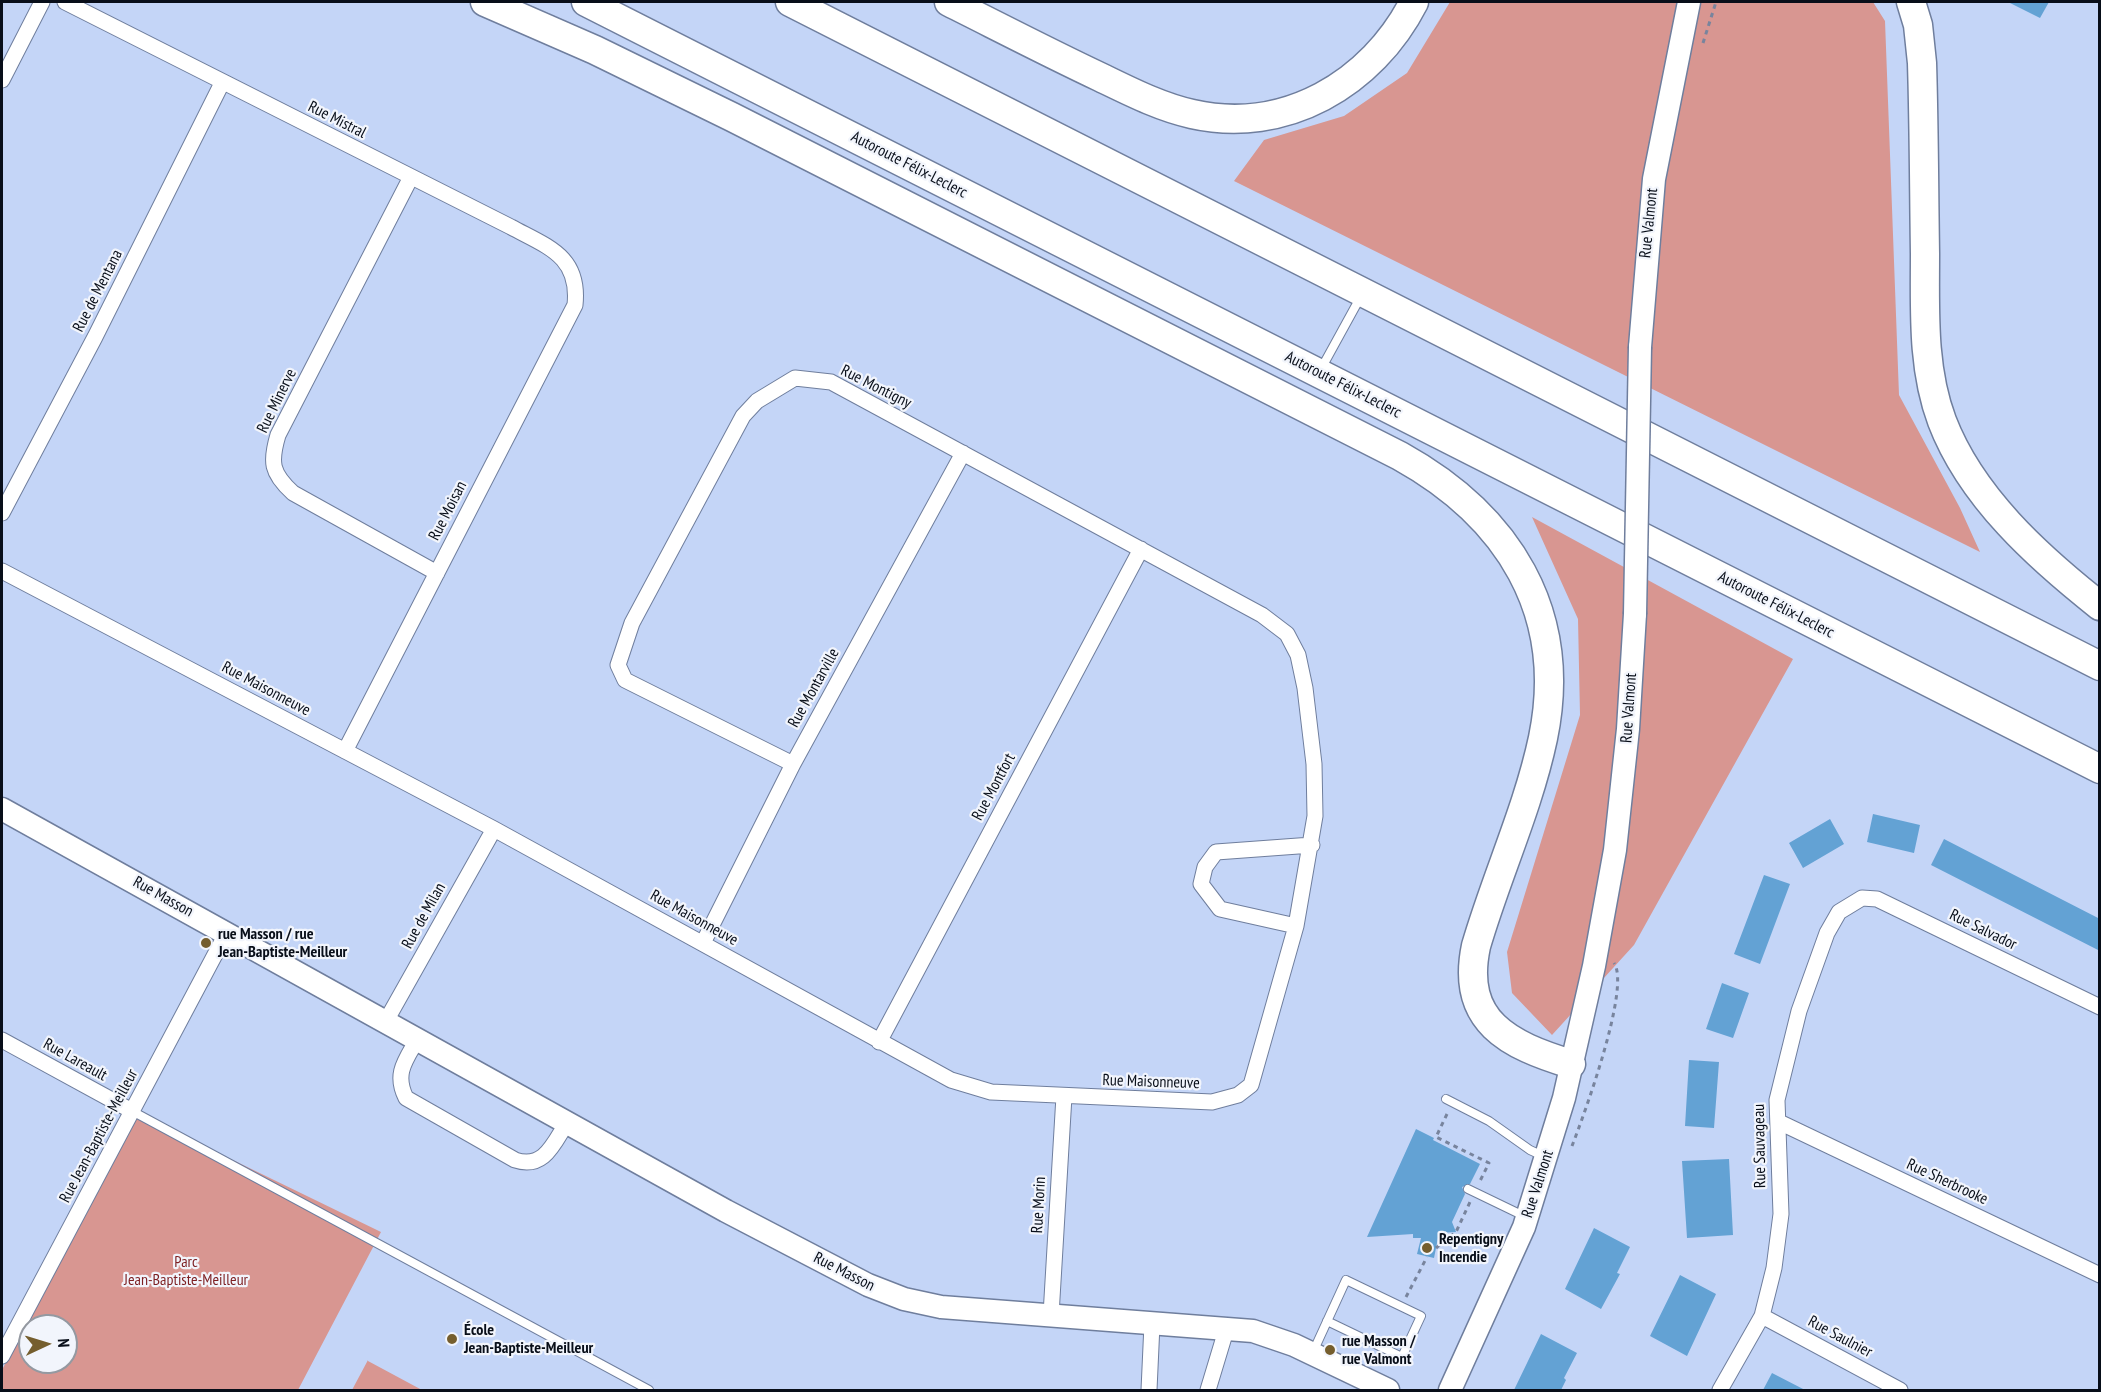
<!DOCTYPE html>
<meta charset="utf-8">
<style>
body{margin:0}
#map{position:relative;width:2101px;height:1392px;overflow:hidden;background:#c4d5f7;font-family:"PT Sans Narrow",sans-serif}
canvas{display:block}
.frame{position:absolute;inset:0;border:3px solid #080e19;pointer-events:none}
.north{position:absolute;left:18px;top:1314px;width:60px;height:60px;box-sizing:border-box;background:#f2f5fc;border:2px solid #9499a1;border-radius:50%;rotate:86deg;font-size:16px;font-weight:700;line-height:24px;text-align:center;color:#080e19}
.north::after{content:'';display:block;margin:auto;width:21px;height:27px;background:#755e2e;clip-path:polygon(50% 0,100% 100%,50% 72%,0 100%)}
</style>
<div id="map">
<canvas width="2101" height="1392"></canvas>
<div class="frame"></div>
<div class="north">N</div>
</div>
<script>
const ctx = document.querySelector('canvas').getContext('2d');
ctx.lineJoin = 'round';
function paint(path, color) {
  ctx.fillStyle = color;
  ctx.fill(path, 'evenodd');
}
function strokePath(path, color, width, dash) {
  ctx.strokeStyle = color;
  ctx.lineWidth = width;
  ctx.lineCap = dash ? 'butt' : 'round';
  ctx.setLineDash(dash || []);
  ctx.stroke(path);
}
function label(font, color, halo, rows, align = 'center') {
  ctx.font = font + ' "PT Sans Narrow",sans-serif';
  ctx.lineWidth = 4.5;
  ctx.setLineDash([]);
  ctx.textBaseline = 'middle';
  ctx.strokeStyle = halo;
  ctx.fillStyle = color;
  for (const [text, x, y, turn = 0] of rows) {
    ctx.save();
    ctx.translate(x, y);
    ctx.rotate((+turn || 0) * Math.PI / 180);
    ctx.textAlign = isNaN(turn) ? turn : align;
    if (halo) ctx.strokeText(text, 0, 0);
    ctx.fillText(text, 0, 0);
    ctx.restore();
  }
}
paint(new Path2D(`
 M1450 2H1873L1885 21 1899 395 1960 508 1980 552 1234 181 1264 140 1344 116 1407 73Z
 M1532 517 1793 659 1634 945 1552 1035 1512 993 1507 952 1580 715 1578 619Z
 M132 1111 381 1232 298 1390H2V1370ZM30 1326H66V1362H30Z
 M368 1360V1361L422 1390H352Z`), '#d89691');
paint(new Path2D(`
 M2008 2H2049L2040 18Z
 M1873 814 1920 825 1914 853 1867 842Z
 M1830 819 1844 844 1803 868 1789 843Z
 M1944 839 2100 919V951L1931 865Z
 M1764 875 1790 884 1760 964 1734 954Z
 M1722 983 1749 993 1733 1038 1706 1029Z
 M1689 1060 1719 1062 1714 1128 1685 1126Z
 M1416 1129 1434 1138 1433 1140 1480 1164 1470 1184 1462 1187 1465 1194 1452 1222 1456 1232 1439 1233 1434 1258 1417 1254 1421 1238H1413V1234L1367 1237Z
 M1729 1159 1733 1235 1687 1238 1682 1161Z
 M1594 1228 1630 1247 1617 1273 1620 1274 1601 1309 1565 1289Z
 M1680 1275 1716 1294 1687 1356 1650 1336Z
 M1541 1334 1577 1353 1564 1378 1566 1380 1561 1390H1514Z
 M1772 1373 1805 1390H1763Z`), '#63a2d4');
const lane = new Path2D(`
 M1321 369 1360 298
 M1446 1099 1489 1121 1530 1150 1543 1156
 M132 1111 649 1390
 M1468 1189 1526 1217
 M1313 1352 1346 1280 1421 1316 1402 1357 1327 1321`);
const street = new Path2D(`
 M65 2 511 227C548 247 580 256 575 305L345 751
 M2 80 42 2
 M411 177 278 435C270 462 271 473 293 493L437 573
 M2 513 95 337 222 83
 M2 571 494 829 951 1080 991 1092 1212 1102 1238 1095 1251 1085 1296 926 1315 816 1314 764 1305 688 1298 655 1287 634 1262 615 831 382 795 378 757 401 743 416 632 623 618 665 625 680 793 764
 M1296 926 1220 909 1201 884 1205 867 1216 852 1312 845
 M703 943 793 764 963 453
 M386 1021 494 829
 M2 1040 132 1111
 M417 1040C405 1061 394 1074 406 1098L515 1160C545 1170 554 1142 568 1121
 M879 1042 1141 549
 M1779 1122 2100 1275
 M1051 1315 1064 1096
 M1762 1316 1900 1390
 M2 1356 227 932
 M1149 1390 1152 1324
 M1208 1390 1227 1327
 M1720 1390 1762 1316 1774 1268 1781 1214 1777 1100 1799 1011 1827 933 1839 912 1862 898 1877 899 2100 1007`);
const secondary = new Path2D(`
 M1640 347 1654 179 1689 2
 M2 809 726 1211 868 1285 904 1299 941 1307 1253 1331 1294 1345 1388 1390
 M1450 1390 1524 1227 1564 1098 1594 966 1615 850 1628 729 1635 614`);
const highway = new Path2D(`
 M485 2 595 50 732 117 1400 456C1508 516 1569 612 1543 738 1528 809 1496 877 1476 946 1460 1022 1509 1045 1571 1064
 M586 2 2100 769
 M790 2 2100 666
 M949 2C999 27 1049 53 1100 77 1129 91 1160 107 1192 114 1285 135 1372 84 1414 2
 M1911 2 1918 25 1922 63C1924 126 1924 190 1925 254 1925 310 1922 368 1942 421 1971 497 2038 557 2100 606`);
strokePath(lane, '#6f7e9d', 10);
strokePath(street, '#6f7e9d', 17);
strokePath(secondary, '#6f7e9d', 25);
strokePath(highway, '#6f7e9d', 31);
strokePath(new Path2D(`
 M1703 43 1716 2
 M1447 1114 1436 1137 1489 1163 1479 1183
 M1572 1146C1584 1115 1631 987 1614 963
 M1436 1248 1456 1232 1470 1202
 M1406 1297 1427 1257`), '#78849d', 3, [4.5, 4.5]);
strokePath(lane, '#fff', 8);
strokePath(street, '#fff', 15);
strokePath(secondary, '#fff', 22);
strokePath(highway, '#fff', 28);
const secondaryBridge = new Path2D(`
 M1635 614 1640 347`);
strokePath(secondaryBridge, '#6f7e9d', 25, []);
strokePath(secondaryBridge, '#fff', 22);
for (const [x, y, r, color] of [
 [206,943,6,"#755e2e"],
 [1427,1248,6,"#755e2e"],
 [452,1339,6,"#755e2e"],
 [1330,1350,6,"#755e2e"]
]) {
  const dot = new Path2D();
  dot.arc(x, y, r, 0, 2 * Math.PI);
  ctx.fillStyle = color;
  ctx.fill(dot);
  strokePath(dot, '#f2f5fc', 2);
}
label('16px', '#080e19', '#f2f5fc', [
 ["Rue Mistral",337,120,27],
 ["Autoroute Félix-Leclerc",909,165,27],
 ["Rue Valmont",1649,223,-84],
 ["Rue de Mentana",98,291,-63],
 ["Autoroute Félix-Leclerc",1343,385,27],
 ["Rue Montigny",876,387,27],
 ["Rue Minerve",277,401,-64],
 ["Rue Moisan",448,511,-63],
 ["Autoroute Félix-Leclerc",1776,605,27],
 ["Rue Montarville",814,688,-61],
 ["Rue Maisonneuve",266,689,28],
 ["Rue Valmont",1629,708,-86],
 ["Rue Montfort",994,787,-62],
 ["Rue Masson",163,897,29],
 ["Rue de Milan",424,916,-61],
 ["Rue Maisonneuve",694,918,29],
 ["Rue Salvador",1983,930,26],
 ["Rue Lareault",75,1060,29],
 ["Rue Maisonneuve",1151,1082,2],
 ["Rue Jean-Baptiste-Meilleur",99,1136,-62],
 ["Rue Sauvageau",1760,1146,-91],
 ["Rue Sherbrooke",1947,1182,25],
 ["Rue Valmont",1538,1184,-72],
 ["Rue Morin",1039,1205,-87],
 ["Rue Masson",844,1272,27],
 ["Rue Saulnier",1840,1337,28]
]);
label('bold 16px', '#080e19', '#f2f5fc', [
 ["rue Masson / rue",218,934],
 ["Jean-Baptiste-Meilleur",218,952],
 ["Repentigny",1439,1239],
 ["Incendie",1439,1257],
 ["École",464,1330],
 ["Jean-Baptiste-Meilleur",464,1348],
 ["rue Masson /",1342,1341],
 ["rue Valmont",1342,1359]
], 'left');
label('16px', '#7d1f22', '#f2f5fc', [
 ["Parc",186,1262],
 ["Jean-Baptiste-Meilleur",186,1280]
]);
</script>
